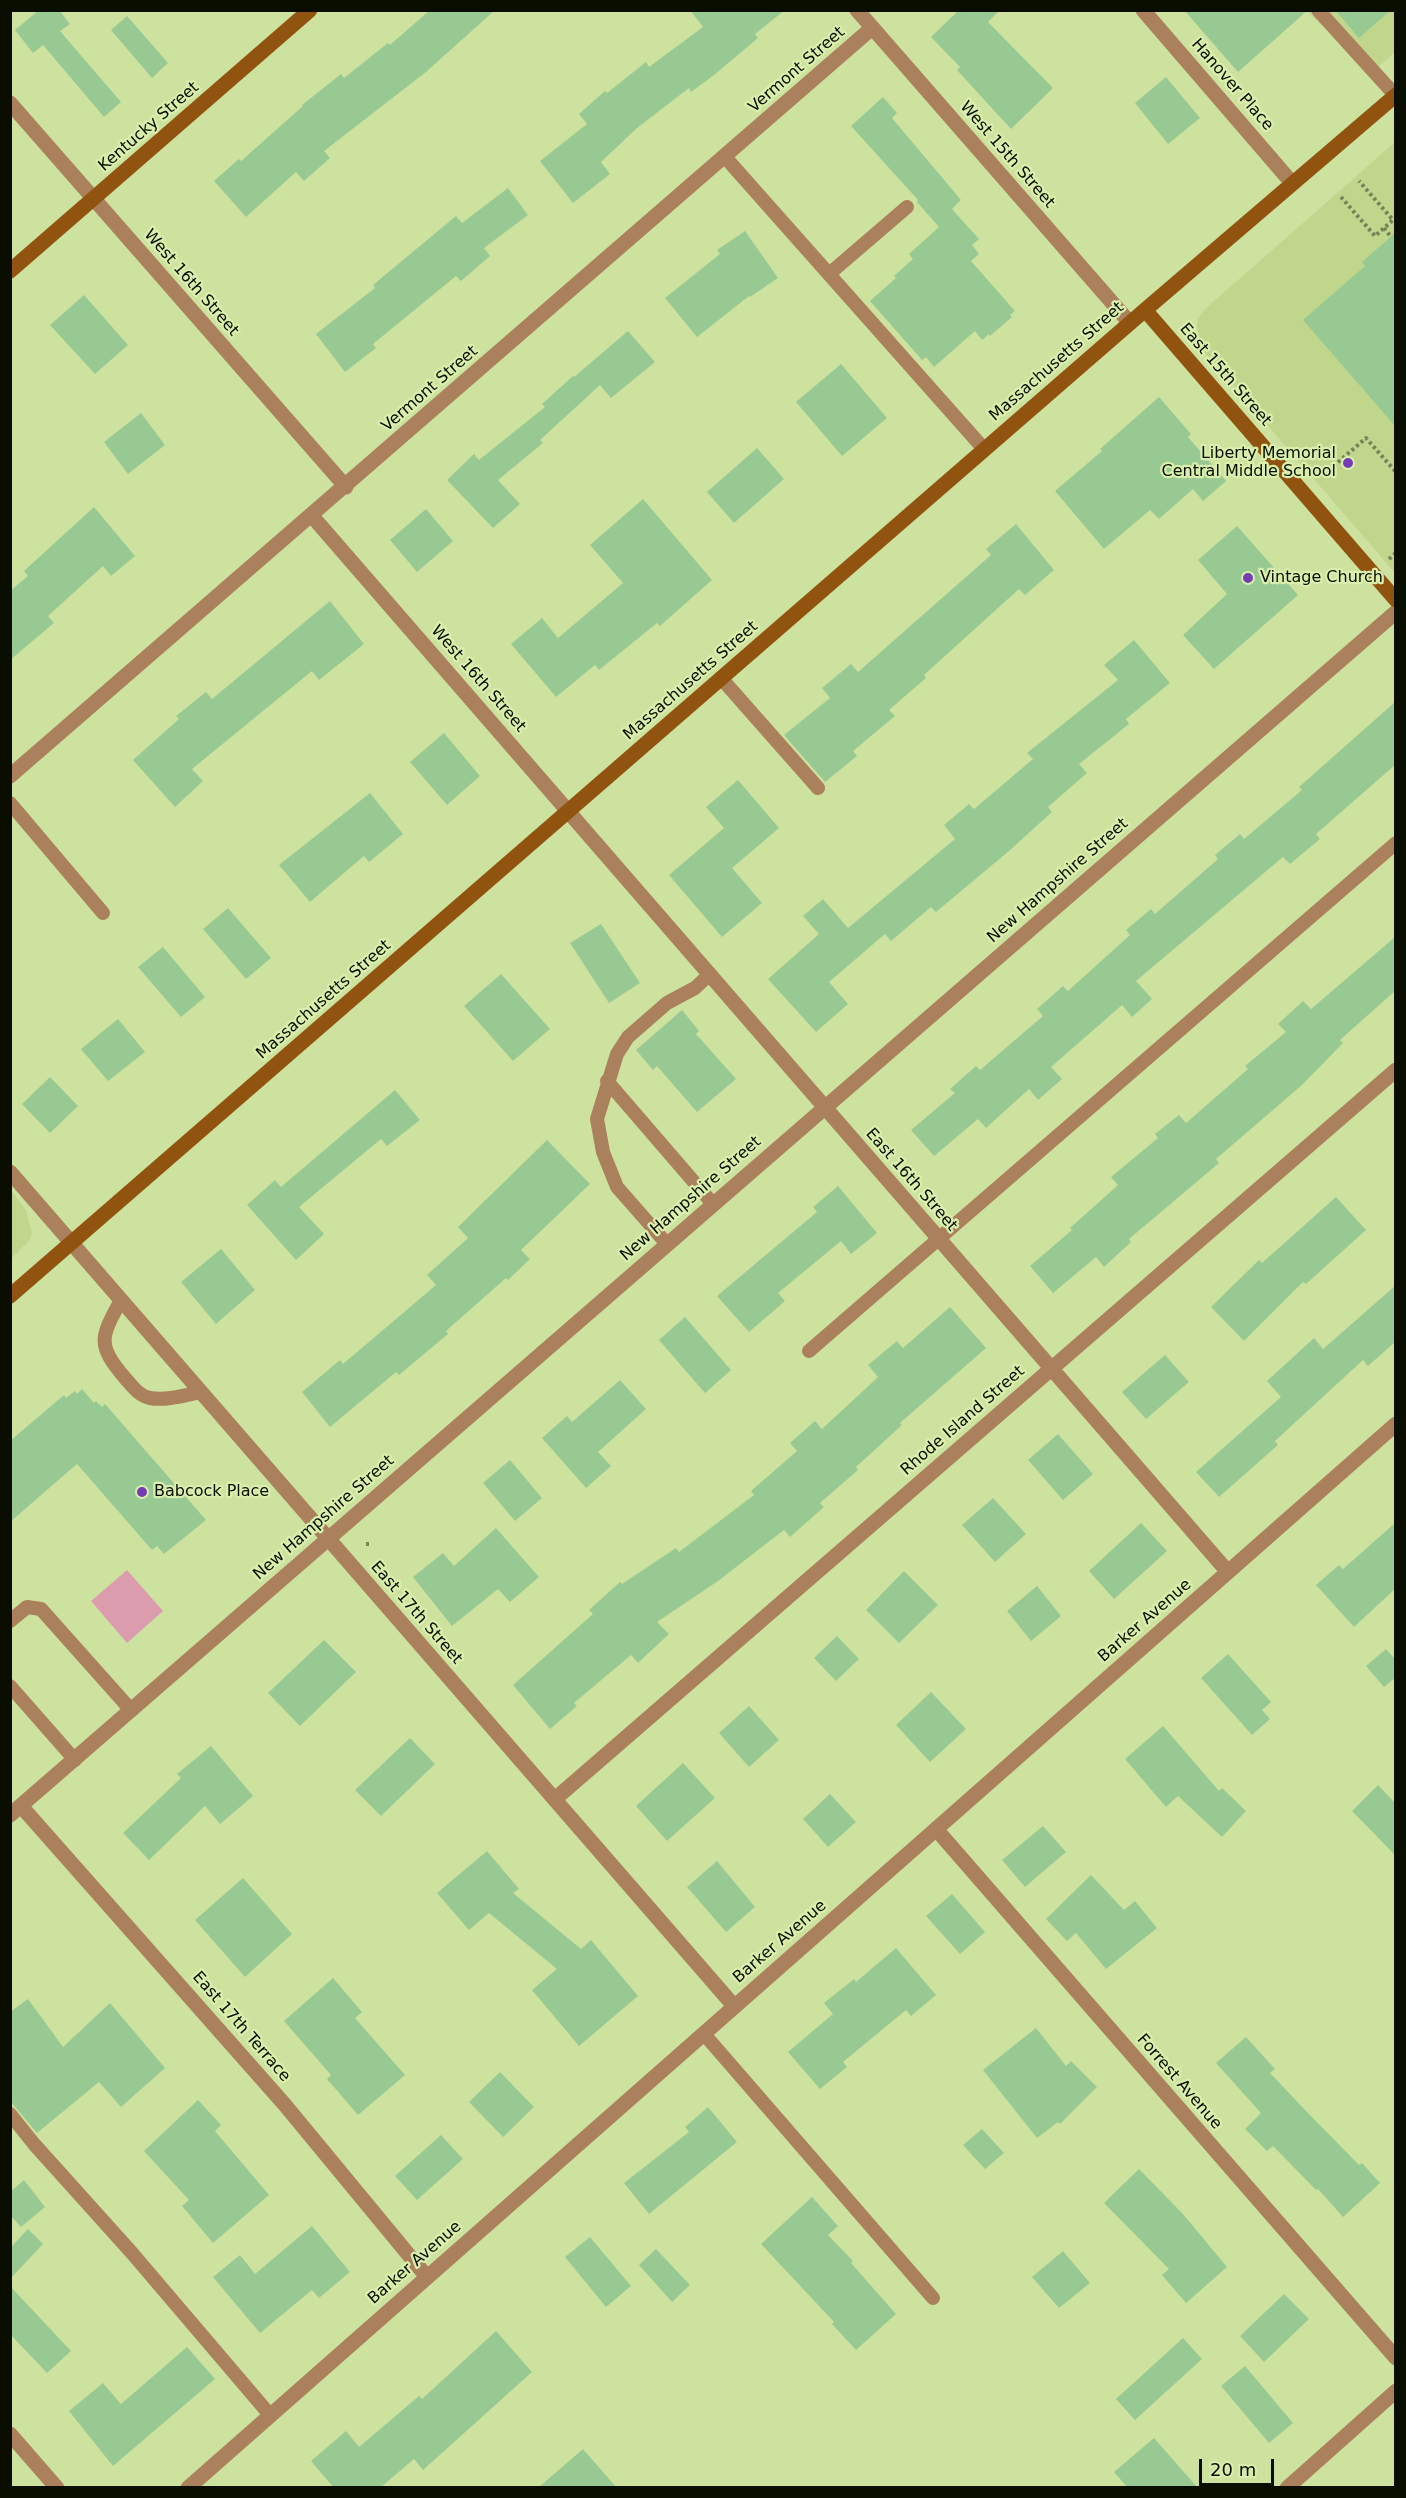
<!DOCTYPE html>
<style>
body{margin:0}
#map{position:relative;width:1406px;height:2498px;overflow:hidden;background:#cee29f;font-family:"DejaVu Sans",sans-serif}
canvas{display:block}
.frame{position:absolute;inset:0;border:12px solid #090e00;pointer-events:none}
.scale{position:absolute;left:1199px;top:2459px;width:75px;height:27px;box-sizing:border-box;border:3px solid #090e00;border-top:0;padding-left:8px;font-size:18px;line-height:21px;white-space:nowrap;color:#090e00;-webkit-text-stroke:4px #dbefac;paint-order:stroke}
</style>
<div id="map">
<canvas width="1406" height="2498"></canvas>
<div class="frame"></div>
<div class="scale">20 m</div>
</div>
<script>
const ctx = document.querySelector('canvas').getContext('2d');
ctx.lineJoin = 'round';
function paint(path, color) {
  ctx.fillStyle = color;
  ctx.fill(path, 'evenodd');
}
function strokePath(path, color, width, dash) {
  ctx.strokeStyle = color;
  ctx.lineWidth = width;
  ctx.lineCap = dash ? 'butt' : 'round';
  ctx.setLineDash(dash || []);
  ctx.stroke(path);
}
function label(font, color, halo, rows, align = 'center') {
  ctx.font = font + ' "DejaVu Sans",sans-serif';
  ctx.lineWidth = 4.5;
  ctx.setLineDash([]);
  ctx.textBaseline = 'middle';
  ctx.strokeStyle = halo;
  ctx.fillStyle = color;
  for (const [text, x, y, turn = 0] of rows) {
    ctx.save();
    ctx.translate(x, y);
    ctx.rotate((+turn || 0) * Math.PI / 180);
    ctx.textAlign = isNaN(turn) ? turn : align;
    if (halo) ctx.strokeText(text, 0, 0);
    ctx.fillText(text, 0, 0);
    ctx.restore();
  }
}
paint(new Path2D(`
 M1306 11H1395V52L1368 76 1333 36Z
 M1395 142V573L1205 353 1199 340 1197 327 1198 319 1204 310Z
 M11 1190 26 1210 32 1233 30 1240 11 1259Z`), '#c1d68d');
paint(new Path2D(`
 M127 1570 163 1611 127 1643 91 1601Z`), '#db9dae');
paint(new Path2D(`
 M39 10H59L70 24 60 31 121 102 104 117 43 45 33 53 15 30Z
 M430 10H495L426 72 324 151 330 158 304 181 296 172 246 217 214 181 239 159 241 161 303 106 302 105 341 74 344 78 388 43 390 45Z
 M690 10H785L755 34 758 38 714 75 691 92 689 88 637 128 601 162 610 174 573 203 540 161 587 124 579 114 605 91 607 93 646 62 649 67 703 27Z
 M959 10H1000L988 22 1053 88 1011 129 957 70 960 67 931 37Z
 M1184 10H1308L1238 72Z
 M1335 10H1391L1359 38Z
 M127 16 168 63 152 78 111 30Z
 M1166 77 1200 118 1168 144 1135 103Z
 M883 97 897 113 892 118 961 200 952 209 979 239 972 245 979 254 971 261 1015 311 1010 315 1012 317 990 336 989 334 982 340 975 331 934 367 926 357 922 360 870 301 896 278 894 276 913 259 909 254 939 227 917 202 918 200 851 126Z
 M508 188 528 215 484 248 490 256 461 281 456 276 373 344 376 348 345 372 316 334 375 288 373 285 456 216 462 223Z
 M745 231 778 278 750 297 749 296 697 337 665 298 720 254 717 250Z
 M1395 233V426L1303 320 1365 266 1362 262Z
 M84 295 128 345 95 374 50 325Z
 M628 331 655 362 611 398 600 385 540 440 543 443 498 480 520 504 493 528 447 480 474 454 479 460 545 407 542 404 573 376 574 377Z
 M841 364 887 418 842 456 796 402Z
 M1159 397 1191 434 1188 437 1226 481 1203 501 1193 489 1159 519 1150 510 1104 549 1055 491 1102 451 1100 449Z
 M141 413 165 445 128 474 104 442Z
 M757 448 784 479 734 523 707 492Z
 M643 499 712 580 660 626 657 623 599 670 595 665 556 697 511 644 542 618 558 638 623 583 590 545Z
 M94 507 135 556 111 576 103 566 48 616 54 623 10 660V591L28 576 24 571Z
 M426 509 453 541 417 572 390 540Z
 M1016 524 1054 570 1025 595 1019 589 924 675 926 678 889 710 895 716 853 751 857 756 825 782 784 735 830 698 822 688 851 664 858 672 991 555 986 549Z
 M1237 526 1298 595 1214 669 1183 635 1227 594 1198 560Z
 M330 601 364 644 319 680 312 671 192 769 203 781 175 807 133 760 179 719 176 716 206 692 212 699Z
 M1134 640 1170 683 1126 719 1129 724 1079 764 1087 773 1048 807 1052 812 1009 851 936 912 931 907 891 941 885 934 829 982 848 1004 816 1032 768 979 819 934 803 916 823 899 848 928 955 839 944 825 969 804 974 809 1033 759 1027 753 1118 680 1104 665Z
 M1395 702V765L1316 834 1320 839 1290 864 1283 857 1136 981 1152 999 1132 1017 1122 1005 1051 1067 1062 1079 1038 1100 1029 1089 986 1128 978 1119 934 1156 911 1130 955 1093 950 1089 976 1066 980 1070 1043 1016 1037 1009 1063 986 1068 991 1130 935 1126 930 1151 909 1155 914 1218 859 1215 855 1240 834 1244 839 1302 790 1299 787Z
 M444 733 480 776 447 805 410 762Z
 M738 780 779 828 732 868 762 903 722 937 669 875 724 828 706 807Z
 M370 793 403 834 369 862 364 856 310 902 279 865Z
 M228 908 271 958 246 979 203 929Z
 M601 924 640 983 609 1003 570 943Z
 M1395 937V991L1340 1040 1343 1043 1302 1085 1216 1159 1219 1163 1129 1239 1131 1242 1104 1267 1096 1257 1053 1293 1030 1266 1072 1230 1070 1228 1118 1185 1111 1177 1158 1138 1155 1134 1179 1115 1186 1123 1248 1069 1245 1066 1286 1032 1278 1024 1303 1001 1311 1009Z
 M163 947 205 997 181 1017 138 967Z
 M501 974 550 1029 513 1061 464 1006Z
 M682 1010 699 1031 696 1034 736 1079 697 1112 657 1066 653 1070 636 1050Z
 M118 1019 145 1052 108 1081 81 1049Z
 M50 1077 78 1106 50 1133 22 1104Z
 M395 1090 420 1120 387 1146 381 1139 299 1207 324 1234 296 1260 247 1205 275 1180 281 1187Z
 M547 1140 590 1184 521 1250 530 1259 508 1280 506 1278 446 1331 448 1334 399 1375 396 1372 330 1427 302 1392 340 1360 343 1364 436 1285 427 1275 468 1238 458 1227Z
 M838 1186 877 1233 851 1254 841 1241 778 1293 785 1301 749 1332 717 1296 817 1212 813 1207Z
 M1336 1197 1366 1230 1306 1284 1303 1282 1244 1341 1211 1307 1259 1260 1262 1263Z
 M221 1249 255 1290 216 1324 181 1282Z
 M1395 1286V1342L1368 1366 1363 1360 1275 1441 1278 1445 1219 1497 1196 1472 1281 1397 1267 1381 1314 1338 1323 1349Z
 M950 1307 986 1348 900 1423 902 1425 856 1467 858 1470 820 1503 824 1507 790 1537 784 1530 718 1581 657 1622 669 1634 638 1663 631 1655 574 1703 577 1706 550 1729 513 1685 593 1614 589 1610 620 1582 622 1584 676 1548 679 1552 754 1495 751 1491 797 1451 790 1443 815 1421 822 1429 878 1377 868 1365 897 1341 903 1348Z
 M685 1317 731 1370 705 1393 659 1340Z
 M1165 1355 1189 1382 1146 1419 1122 1392Z
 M620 1380 646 1409 598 1452 611 1466 586 1488 542 1438 567 1416 572 1422Z
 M82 1389 94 1403 96 1401 102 1407 105 1404 206 1520 164 1554 157 1546 152 1550 77 1464 10 1522V1441L64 1395 66 1398 75 1391 77 1394Z
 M1058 1434 1093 1474 1063 1500 1028 1460Z
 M510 1460 542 1498 515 1521 483 1483Z
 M993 1498 1026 1534 995 1562 962 1525Z
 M1141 1523 1167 1551 1114 1599 1089 1571Z
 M1395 1523V1589L1354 1627 1316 1585 1339 1565 1343 1569Z
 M496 1528 539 1577 510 1602 498 1589 452 1626 413 1577 443 1553 454 1566Z
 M904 1571 938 1605 899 1643 866 1610Z
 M1037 1586 1061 1616 1031 1641 1007 1611Z
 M837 1636 859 1659 836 1681 814 1658Z
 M324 1640 356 1672 300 1726 268 1693Z
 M1386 1649 1395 1659V1678L1384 1687 1366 1666Z
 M1228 1654 1271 1702 1262 1710 1270 1719 1252 1735 1201 1678Z
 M931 1692 966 1729 930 1762 896 1725Z
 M749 1706 779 1740 749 1767 719 1733Z
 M1163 1726 1219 1791 1222 1788 1246 1811 1222 1837 1178 1796 1166 1807 1125 1759Z
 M410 1738 435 1764 381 1816 355 1790Z
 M211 1746 253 1796 220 1824 205 1806 149 1860 123 1833 181 1778 177 1774Z
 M683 1763 715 1798 667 1841 636 1806Z
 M1378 1785 1395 1803V1855L1352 1811Z
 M830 1794 856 1822 828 1847 803 1819Z
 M1043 1826 1066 1852 1025 1887 1002 1860Z
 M487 1851 519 1889 513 1893 581 1949 591 1940 638 1996 579 2046 532 1990 557 1969 489 1913 469 1930 437 1893Z
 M717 1861 755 1907 726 1932 687 1887Z
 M1091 1875 1124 1910 1135 1901 1157 1928 1106 1969 1076 1933 1067 1941 1046 1919Z
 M243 1878 292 1934 245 1977 195 1920Z
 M952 1894 985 1932 960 1954 926 1916Z
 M896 1948 936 1995 911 2016 906 2010 843 2062 847 2067 820 2089 788 2052 833 2014 824 2003 854 1979 856 1982Z
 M333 1978 362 2012 355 2018 405 2075 358 2115 327 2079 331 2075 284 2021Z
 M28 1999 63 2047 110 2003 165 2068 121 2107 99 2082 37 2133 10 2101V2012Z
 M1036 2028 1066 2066 1071 2061 1097 2087 1060 2124 1058 2122 1037 2138 983 2070Z
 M1246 2037 1275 2069 1270 2073 1307 2112 1359 2165 1362 2163 1380 2183 1343 2217 1318 2189 1316 2190 1273 2146 1267 2151 1245 2129 1261 2113 1216 2063Z
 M500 2072 534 2107 503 2137 469 2102Z
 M198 2100 221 2125 215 2131 269 2195 213 2243 182 2206 189 2200 144 2151Z
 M708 2107 737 2142 649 2214 624 2183 689 2132 685 2127Z
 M982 2129 1004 2153 985 2169 963 2145Z
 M441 2135 463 2159 417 2200 395 2176Z
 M1139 2169 1183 2214 1227 2267 1186 2303 1162 2275 1169 2269 1104 2203Z
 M24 2180 45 2207 21 2227 10 2215V2192Z
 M812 2197 838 2226 828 2235 853 2261 851 2263 896 2314 856 2350 832 2324 834 2322 761 2244Z
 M312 2226 350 2272 319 2298 312 2290 260 2333 213 2277 240 2255 255 2274Z
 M28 2229 43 2244 10 2279V2248Z
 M590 2237 631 2286 606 2307 565 2257Z
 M656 2249 690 2285 672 2302 639 2265Z
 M1063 2251 1090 2283 1059 2308 1032 2277Z
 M10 2286 71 2351 47 2373 10 2334Z
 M1284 2294 1309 2319 1264 2362 1240 2336Z
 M496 2331 532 2372 423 2470 414 2459 381 2487H333L311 2461 346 2431 359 2447 419 2396 422 2399Z
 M1183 2338 1202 2359 1135 2420 1116 2399Z
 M187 2347 215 2379 113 2466 69 2411 103 2383 121 2404Z
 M1245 2366 1293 2423 1269 2443 1221 2386Z
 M1154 2438 1197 2487H1127L1114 2472Z
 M583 2449 616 2487H539Z`), '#99c993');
strokePath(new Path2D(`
 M1341 197 1375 236 1393 220 1359 181
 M1384 228 1391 237
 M1329 470 1366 438 1396 472
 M1389 559 1396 553
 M366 1544H369`), '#758357', 4, [3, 3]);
strokePath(new Path2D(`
 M1318 10 1395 95
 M725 157 984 449
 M829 274 907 207
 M721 678 818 788
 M10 803 103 913
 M607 1081 713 1204
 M667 1244 617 1187 603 1152 597 1119 617 1054 628 1037 667 1003 695 988 710 974
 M121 1300C101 1337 96 1344 125 1378 132 1386 139 1396 150 1398 166 1401 186 1395 201 1392
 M809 1351 1396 843
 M10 1621 27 1607 41 1609 131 1710
 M10 1686 75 1760
 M704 2034 933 2298
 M10 2114 34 2144 132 2253 270 2415`), '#ab805c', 14);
strokePath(new Path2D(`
 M857 10 1130 323
 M1143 10 1292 183
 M10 103 346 487
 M312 516 1228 1572
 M10 776 872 28
 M10 1172 734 2006
 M555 1799 1396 1070
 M21 1806 285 2105 427 2277
 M10 1815 1396 612
 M936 1829 1396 2358
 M10 2434 57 2488
 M1287 2488 1396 2391`), '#ab805c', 15);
strokePath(new Path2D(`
 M188 2488 1396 1424`), '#ab805c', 15);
strokePath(new Path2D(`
 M10 271 310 10
 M1145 310 1396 600
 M10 1296 1145 310 1396 95`), '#915410', 15);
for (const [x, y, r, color] of [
 [1348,463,6,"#753db3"],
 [1248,578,6,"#753db3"],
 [142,1492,6,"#753db3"]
]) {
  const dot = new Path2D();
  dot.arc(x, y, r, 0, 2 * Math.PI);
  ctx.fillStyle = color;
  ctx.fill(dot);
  strokePath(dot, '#dbefac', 2);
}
label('16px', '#090e00', '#dbefac', [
 ["Vermont Street",797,70,-41],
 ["Hanover Place",1232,85,49],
 ["Kentucky Street",149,127,-41],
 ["West 15th Street",1007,155,49],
 ["West 16th Street",191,283,49],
 ["Massachusetts Street",1057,362,-41],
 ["East 15th Street",1225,375,49],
 ["Vermont Street",430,389,-41],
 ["West 16th Street",478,679,49],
 ["Massachusetts Street",691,681,-41],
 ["New Hampshire Street",1058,881,-41],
 ["Massachusetts Street",324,1000,-41],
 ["East 16th Street",911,1180,49],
 ["New Hampshire Street",691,1199,-41],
 ["Rhode Island Street",963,1421,-41],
 ["New Hampshire Street",324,1518,-41],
 ["East 17th Street",416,1613,49],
 ["Barker Avenue",1145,1621,-41],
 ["Barker Avenue",780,1942,-41],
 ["East 17th Terrace",241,2027,49],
 ["Forrest Avenue",1179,2082,49],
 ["Barker Avenue",415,2263,-41]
]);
label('16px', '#090e00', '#dbefac', [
 ["Liberty Memorial",1336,454,"right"],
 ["Central Middle School",1336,472,"right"],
 ["Vintage Church",1260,578],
 ["Babcock Place",154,1492]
], 'left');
</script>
